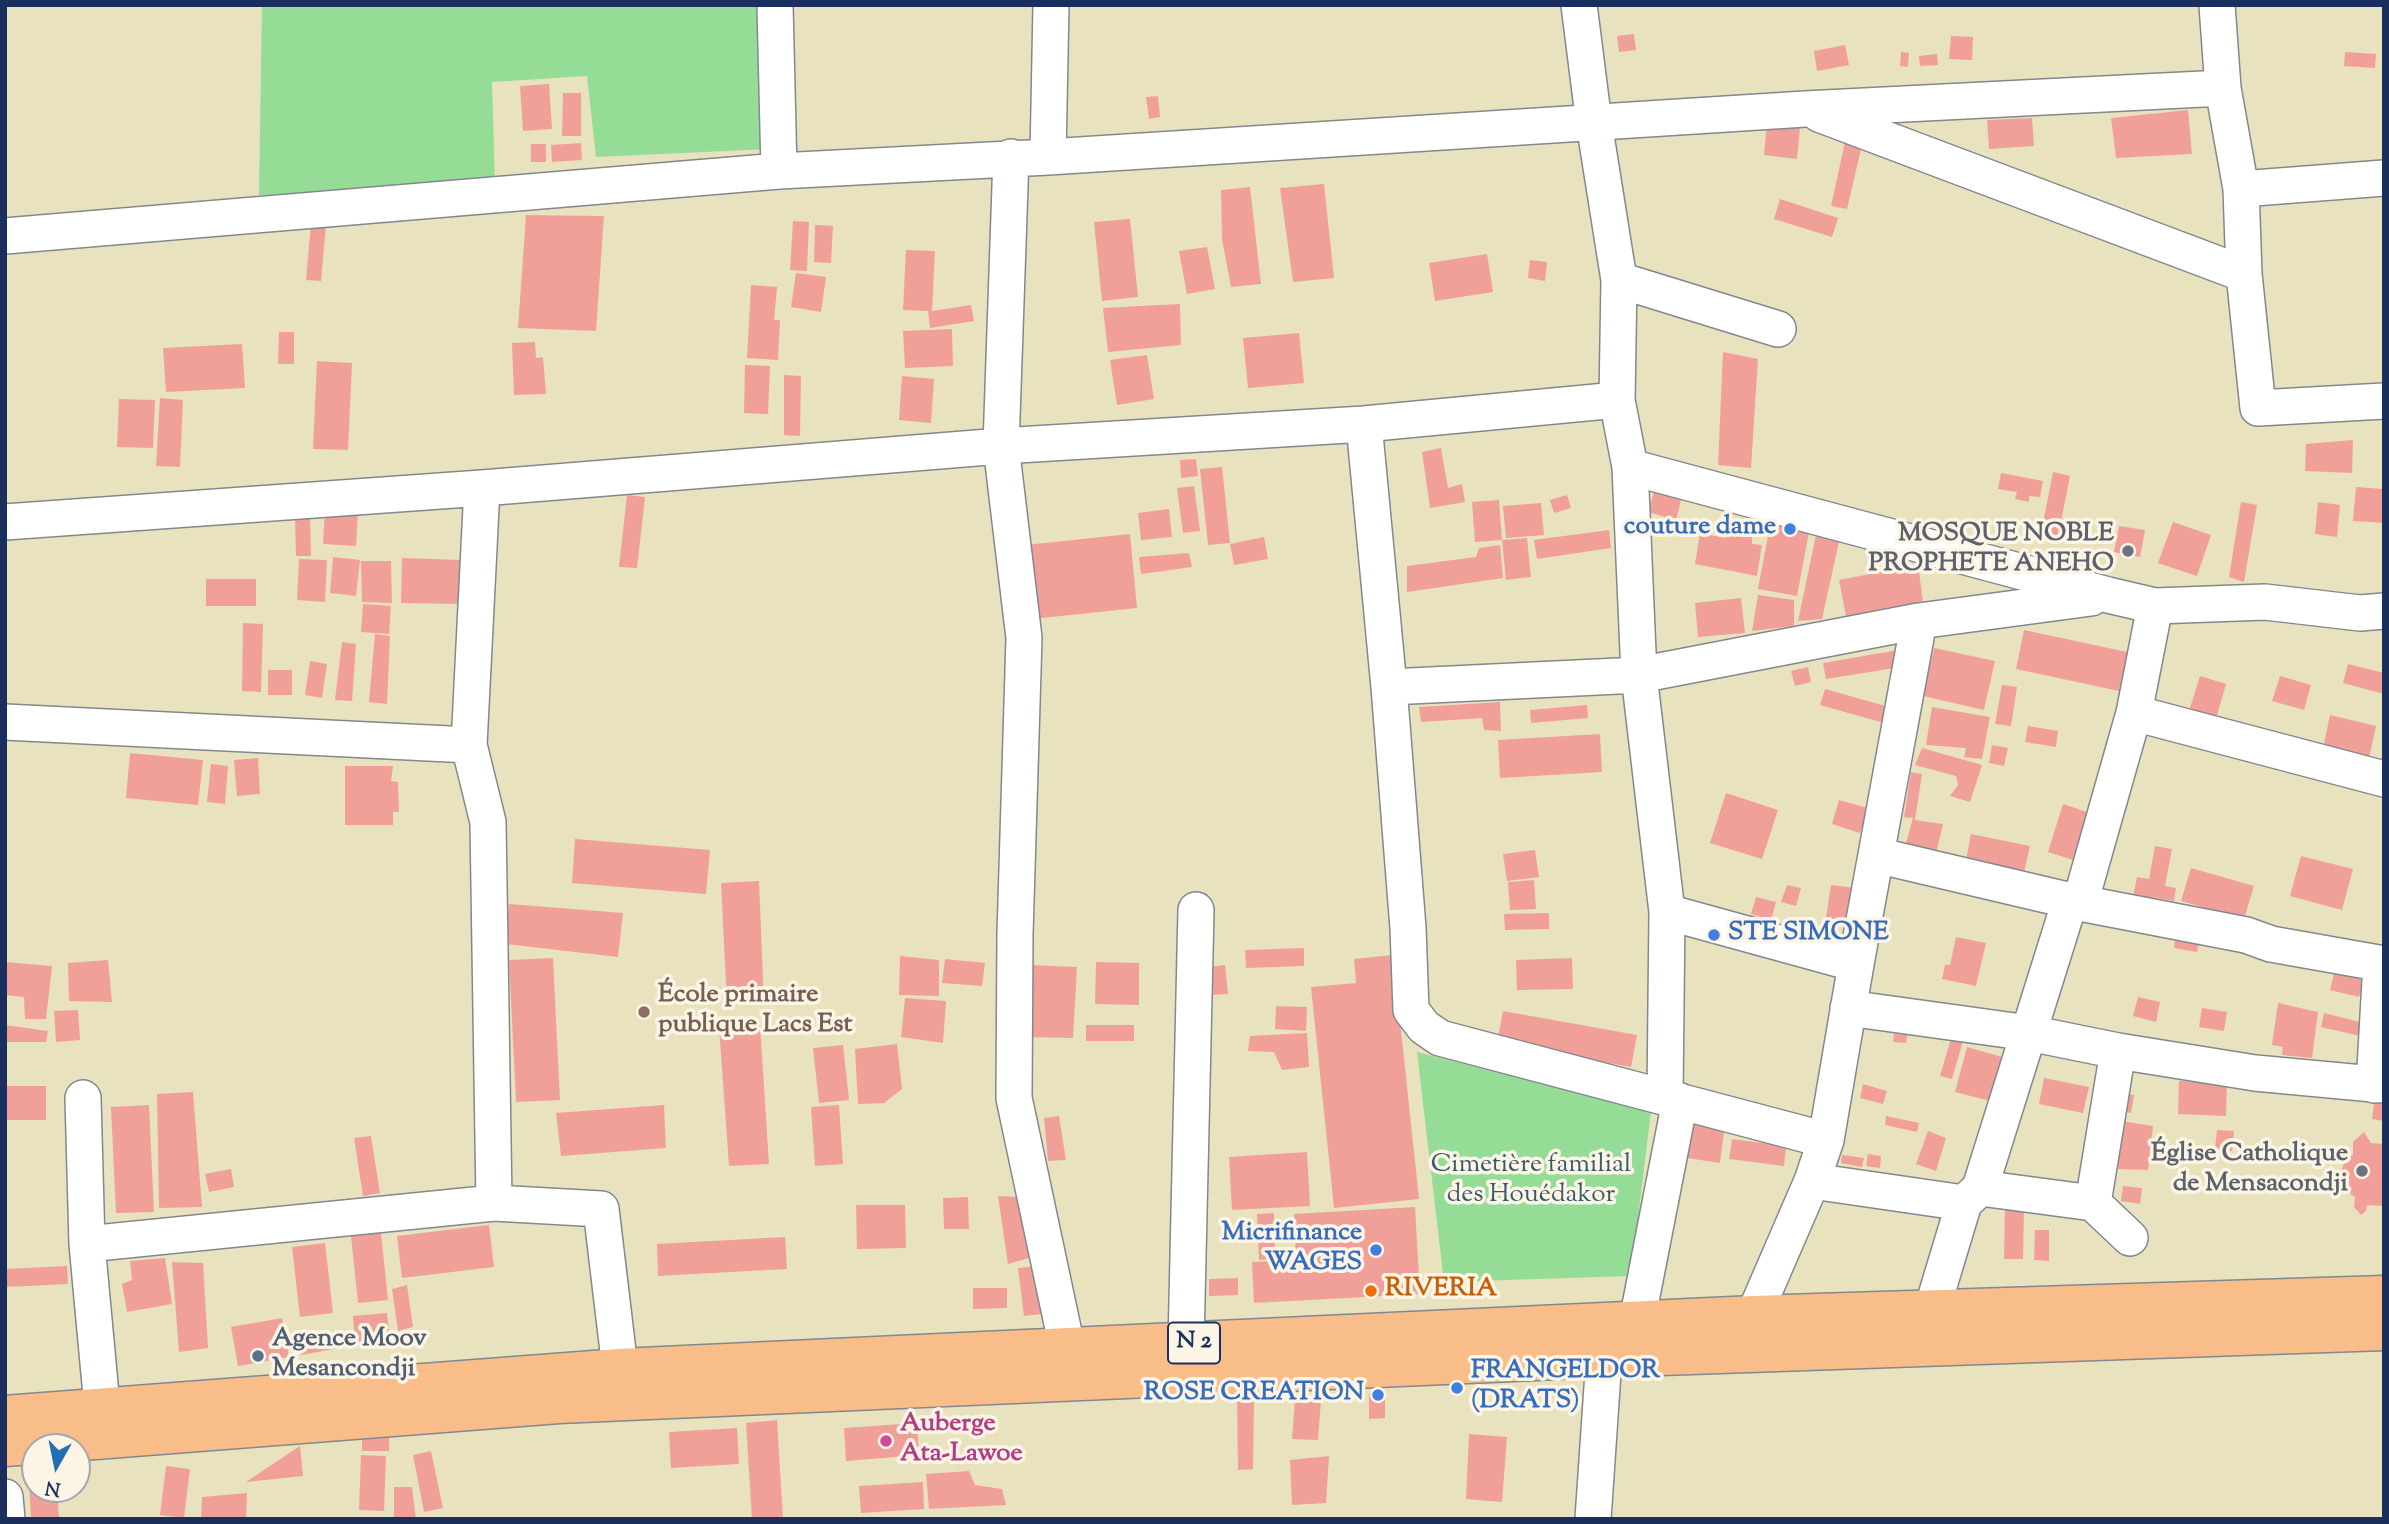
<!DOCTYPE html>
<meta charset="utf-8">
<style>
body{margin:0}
#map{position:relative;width:2389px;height:1524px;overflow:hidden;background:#e9e2bf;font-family:"Sorts Mill Goudy",serif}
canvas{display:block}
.frame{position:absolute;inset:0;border:7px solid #1b2f5e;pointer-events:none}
.north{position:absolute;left:21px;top:1433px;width:70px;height:70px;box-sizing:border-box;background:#fcf5e5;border:2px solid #a2a6af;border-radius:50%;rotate:189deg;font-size:19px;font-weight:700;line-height:28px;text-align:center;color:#1b2f5e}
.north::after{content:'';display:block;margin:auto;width:24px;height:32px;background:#1f6fb2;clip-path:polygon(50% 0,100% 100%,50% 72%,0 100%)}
</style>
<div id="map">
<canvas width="2389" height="1524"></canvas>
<div class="frame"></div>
<div class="north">N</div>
</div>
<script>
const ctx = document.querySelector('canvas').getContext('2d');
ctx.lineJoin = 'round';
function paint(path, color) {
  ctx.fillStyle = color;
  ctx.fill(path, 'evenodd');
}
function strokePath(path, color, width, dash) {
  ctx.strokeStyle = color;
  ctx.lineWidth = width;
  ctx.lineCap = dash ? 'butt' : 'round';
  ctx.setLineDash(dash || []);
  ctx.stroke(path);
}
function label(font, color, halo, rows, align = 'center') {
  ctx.font = font + ' "Sorts Mill Goudy",serif';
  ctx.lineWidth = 7;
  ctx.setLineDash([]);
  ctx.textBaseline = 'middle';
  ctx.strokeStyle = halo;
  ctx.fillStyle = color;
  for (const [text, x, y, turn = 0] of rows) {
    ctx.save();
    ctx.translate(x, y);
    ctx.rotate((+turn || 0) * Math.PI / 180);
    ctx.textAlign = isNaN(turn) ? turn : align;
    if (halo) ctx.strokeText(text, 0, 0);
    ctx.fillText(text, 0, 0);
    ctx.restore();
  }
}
paint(new Path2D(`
 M262 5H758L769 149 596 157 587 76 492 82 495 188 259 195Z
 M1417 1052 1651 1111 1631 1276 1444 1282Z`), '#95dc96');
paint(new Path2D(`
 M1634 34 1636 50 1619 52 1617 36Z
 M1951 36 1973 37 1972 60 1949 59Z
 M1845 45 1849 65 1817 71 1814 51Z
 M1901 52 1909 53 1908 67 1900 66Z
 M2345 52 2376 54 2375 68 2344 66Z
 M1937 54 1938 65 1920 66 1919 56Z
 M549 84 552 129 523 131 520 86Z
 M563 93H581V136H562Z
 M1158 96 1160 117 1149 119 1146 97Z
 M2188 110 2192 154 2116 158 2111 118Z
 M2032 118 2034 146 1989 149 1987 120Z
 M1767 123 1800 127 1797 159 1764 155Z
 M1845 142 1862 145 1847 209 1831 206Z
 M581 143 582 160 552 162 551 145Z
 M531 144H546V162H531Z
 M1324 184 1334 278 1293 282 1280 188Z
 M1250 187 1261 284 1231 287 1222 239 1221 190Z
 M1780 199 1838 218 1832 237 1774 219Z
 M526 215 604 216 596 331 518 328Z
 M1130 219 1138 297 1102 301 1094 222Z
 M793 221 809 222 807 271 790 270Z
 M311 223 326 225 321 281 306 280Z
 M815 225 833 226 831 263 814 262Z
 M1207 247 1215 289 1187 294 1179 251Z
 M906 250 935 251 932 311 971 305 974 321 930 328 928 311 903 310Z
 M1487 254 1493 292 1435 301 1429 263Z
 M1530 260 1547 262 1545 281 1528 278Z
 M796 273 826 277 821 312 791 307Z
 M751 285 777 287 774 320H780L778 360 747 358Z
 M1180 304 1181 345 1108 352 1103 308Z
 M952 329 953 366 905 368 903 331Z
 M279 332H294V364H278Z
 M1299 333 1304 383 1248 388 1243 338Z
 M535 342 536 358 543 357 546 394 514 395 512 343Z
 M242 344 245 388 166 392 163 348Z
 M1723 352 1758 359 1751 468 1718 465Z
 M1147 355 1154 399 1117 405 1110 360Z
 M317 361 352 363 348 450 313 449Z
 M745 365 770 366 768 414 744 413Z
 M784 375 801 376 800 436 784 435Z
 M902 376 934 379 931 423 899 420Z
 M160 398 183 400 180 467 156 466Z
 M119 399 155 400 153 448 117 447Z
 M2353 440 2352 473 2305 471 2306 444Z
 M1441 448 1448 488 1462 484 1465 502 1430 508 1422 452Z
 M1196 459 1198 476 1181 478 1180 460Z
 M1222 467 1230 543 1208 545 1200 469Z
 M2053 472 2070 476 2058 537 2041 533Z
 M2001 473 2043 481 2040 497 2029 496V502L2015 499 2017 492 1998 489Z
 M1194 486 1200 531 1183 533 1177 488Z
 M2356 487 2384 489V523L2353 521Z
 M1654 492 1681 500 1676 520 1648 512Z
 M627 495 645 497 637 568 619 567Z
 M1567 495 1571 508 1554 513 1550 500Z
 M1499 500 1502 540 1475 542 1472 502Z
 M2241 502 2257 505 2244 582 2229 577Z
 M2318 502 2340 505 2337 537 2315 534Z
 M1541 503 1544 535 1506 538 1503 506Z
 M1169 509 1172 537 1141 540 1138 513Z
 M325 510 358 511 356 546 323 544Z
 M310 515 311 556H296L295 516Z
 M2173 522 2211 535 2197 576 2158 563Z
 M1770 525 1809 532 1797 596 1758 589Z
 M2119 526 2145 530 2140 557 2114 552Z
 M1609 530 1611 548 1537 559 1534 540Z
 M1727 531 1752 537V544L1762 545 1757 576 1695 564 1700 533 1725 538Z
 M1130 534 1137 608 1032 619 1025 545Z
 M1816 535 1840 537 1822 619 1798 621Z
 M1264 537 1268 559 1234 565 1230 544Z
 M1527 538 1531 577 1506 580 1502 540Z
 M1500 545 1503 578 1407 592V566L1476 557 1479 548Z
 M1189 553 1192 567 1141 574 1139 557Z
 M333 557 360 560 356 596 330 593Z
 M402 558 461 560 460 604 401 603Z
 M299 559 327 560 325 602 297 600Z
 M361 561H391L392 603 362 602Z
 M1918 565 1923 601 1846 616 1839 580Z
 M206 579H256V606H206Z
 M1758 595 1794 600V626L1752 631Z
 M1741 598 1745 633 1698 637 1695 603Z
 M363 604 391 606 389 634 361 632Z
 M243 623 263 624 261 692 242 691Z
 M2024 630 2127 652 2119 691 2016 669Z
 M375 634 390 636 387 704 369 702Z
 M342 642 356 644 352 701 335 700Z
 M1934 648 1995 661 1984 710 1923 696Z
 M1898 650 1901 667 1826 679 1823 663Z
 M310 661 327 664 322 698 305 695Z
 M2348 664 2384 673V694L2343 683Z
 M1808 667 1811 682 1795 686 1791 671Z
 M268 670H292V695H268Z
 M2200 676 2226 684 2216 719 2189 711Z
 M2280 676 2311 685 2304 710 2272 701Z
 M2002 685 2017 687 2011 726 1995 724Z
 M1825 689 1896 709 1891 725 1820 705Z
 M1500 702 1501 731 1484 730 1482 718 1421 722 1419 707Z
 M1587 705 1588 718 1531 723 1530 710Z
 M1932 707 1990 717 1982 759 1964 757 1966 748 1926 745Z
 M2330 715 2376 726 2368 763 2322 753Z
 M2028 726 2058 731 2056 747 2025 742Z
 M1600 734 1602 772 1500 778 1498 740Z
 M1992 745 2008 748 2004 766 1989 763Z
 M1922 748 1982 765 1970 802 1950 796 1958 785 1956 776 1915 765Z
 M130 753 203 760 198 805 126 798Z
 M258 758 260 794 237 796 234 760Z
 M211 764 228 766 225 804 207 802Z
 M345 766H393L391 781 398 782 399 812H393V825H345Z
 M1911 772 1922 774 1915 820 1943 824 1936 854 1905 847 1913 818 1904 817Z
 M1726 793 1778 810 1762 859 1710 843Z
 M1839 800 1868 808 1860 833 1832 824Z
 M2063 804 2087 812 2073 860 2048 852Z
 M1971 834 2030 846 2024 872 1966 860Z
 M575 839 710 850 706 894 572 883Z
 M2155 846 2172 849 2165 886 2176 888 2174 901 2151 897 2149 905 2132 902 2137 877 2149 879Z
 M1535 850 1539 877 1507 881 1503 854Z
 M2301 856 2353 869 2342 910 2290 896Z
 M2191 868 2254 886 2244 919 2181 901Z
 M1534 880 1536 909 1510 910 1508 882Z
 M759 881 764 1003 727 1004 721 883Z
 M1787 885 1801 888 1796 906 1781 902Z
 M1831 885 1855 888 1850 921 1826 918Z
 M1756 897 1776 902 1771 920 1751 914Z
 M509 904 623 913 618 957 506 944Z
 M1549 913V929L1505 930 1504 914Z
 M2176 932 2200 936 2197 952 2174 948Z
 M1956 937 1986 943 1976 986 1942 979 1945 965H1950Z
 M1304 948V966L1246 968 1245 950Z
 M1393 955 1419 1199 1334 1208 1311 987 1356 983 1354 959Z
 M900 956 939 960V996L899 995Z
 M553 958 560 1100 516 1102 509 960Z
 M1572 958 1573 989 1517 990 1516 960Z
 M945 959 985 963 982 986 942 983Z
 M108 960 112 1002 69 1001 68 963Z
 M5 962 52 966 46 1019H25L24 997 5 995Z
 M1096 962 1139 963V1005L1095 1004Z
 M1031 965 1077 967 1073 1038 1028 1037Z
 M1225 965 1228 994 1210 995 1208 967Z
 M2335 970 2364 977 2359 997 2330 990Z
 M2138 997 2160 1002 2156 1022 2133 1016Z
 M905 998 946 1001 943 1043 901 1037Z
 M2278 1003 2318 1012 2312 1058 2282 1055 2283 1047 2272 1045Z
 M1276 1006 1307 1007 1306 1031 1275 1029Z
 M2202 1008 2227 1012 2224 1031 2199 1027Z
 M78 1010 80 1040 56 1042 54 1011Z
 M1503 1011 1637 1035 1631 1067 1497 1043Z
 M2324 1013 2372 1025 2369 1038 2321 1027Z
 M5 1025 48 1031 46 1042H5Z
 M760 1025 769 1164 729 1166 719 1027Z
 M1086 1025H1134V1041H1086Z
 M1307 1033 1309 1067 1282 1070 1274 1052 1248 1051 1250 1036Z
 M1894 1034 1907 1035 1906 1043 1893 1042Z
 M1951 1038 1963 1041 1952 1079 1940 1076Z
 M897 1044 902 1089 884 1103 858 1104 855 1049Z
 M843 1045 849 1100 819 1103 813 1048Z
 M1967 1047 2006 1058 1994 1102 1955 1092Z
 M2044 1078 2089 1087 2083 1113 2039 1104Z
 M2179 1081 2227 1083 2226 1116 2178 1114Z
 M1863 1084 1887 1091 1883 1104 1860 1098Z
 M5 1086H46V1120H5Z
 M193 1092 202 1207 159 1208 157 1094Z
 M2118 1092 2134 1095 2131 1113 2114 1110Z
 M2375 1096 2384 1097V1121L2372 1119Z
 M149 1105 154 1212 116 1213 111 1107Z
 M664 1105 666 1148 561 1156 556 1113Z
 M839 1105 843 1164 815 1166 811 1107Z
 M1059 1116 1066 1160 1048 1161 1044 1118Z
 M1886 1116 1919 1123 1917 1132 1885 1125Z
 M1692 1119 1725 1124 1720 1163 1687 1158Z
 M2121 1121 2153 1126 2148 1170 2116 1169Z
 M2217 1130 2234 1131 2232 1151 2215 1149Z
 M1928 1131 1946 1138 1936 1171 1916 1164Z
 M2364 1132 2371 1143 2384 1144V1206L2367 1205 2366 1211 2361 1215 2354 1207 2355 1197 2342 1188 2339 1177 2346 1158 2353 1155V1142Z
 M371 1136 380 1193 363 1196 354 1138Z
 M1732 1139 1786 1146 1784 1166 1729 1159Z
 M1307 1152 1310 1206 1232 1210 1229 1157Z
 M1868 1154 1881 1156 1880 1168 1866 1166Z
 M1842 1155 1864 1158 1862 1167 1841 1163Z
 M231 1169 234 1187 209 1192 205 1174Z
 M2123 1186 2142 1188 2140 1204 2121 1201Z
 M998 1196 1017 1197 1029 1258 1008 1264Z
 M968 1197 969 1229H944L943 1198Z
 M856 1205H905L906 1248 857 1249Z
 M2005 1205 2024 1206 2023 1259H2004Z
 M1415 1207 1420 1294 1254 1303 1252 1262 1296 1260 1294 1214Z
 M1274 1213 1275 1259 1259 1260 1257 1214Z
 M489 1225 494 1267 402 1278 397 1236Z
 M2035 1230H2049V1261L2034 1260Z
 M381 1233 388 1300 358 1303 351 1236Z
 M785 1237 787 1269 658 1276 657 1244Z
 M325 1243 333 1313 300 1317 292 1247Z
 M165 1258 172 1304 127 1312 122 1284 132 1280 130 1261Z
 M172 1262 203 1263 208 1348 179 1352Z
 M67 1266 68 1284 5 1287V1269Z
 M1037 1266 1043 1314 1024 1316 1018 1268Z
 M1238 1278V1295L1209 1296V1279Z
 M407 1285 413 1327 398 1331 392 1289Z
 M973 1288H1007V1308L973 1309Z
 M387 1313 390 1340 355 1343 353 1316Z
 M282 1318 289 1357 238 1366 231 1327Z
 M342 1333 345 1347 301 1355 298 1341Z
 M1369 1393H1385V1418L1369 1419Z
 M1254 1399 1253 1469 1238 1470 1237 1400Z
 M1295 1399 1321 1400 1318 1440 1292 1439Z
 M777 1420 783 1519H752L746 1423Z
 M917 1423 919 1455 846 1461 844 1428Z
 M737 1428 739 1464 671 1468 669 1432Z
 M1469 1434 1507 1437 1502 1502 1466 1499Z
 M389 1438V1451H362V1439Z
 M300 1446 303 1476 246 1482Z
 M431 1451 443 1508 424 1512 413 1455Z
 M361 1455 386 1456 384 1511 359 1510Z
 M1329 1456 1326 1503 1292 1505 1290 1460Z
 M166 1466 190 1469 184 1518 160 1515Z
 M969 1471 975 1485 1002 1489 1006 1505 929 1509 926 1474Z
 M35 1482V1489H57L59 1519H31L29 1483Z
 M923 1482 924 1509 861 1513 859 1486Z
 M394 1487H412L416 1519H394Z
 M247 1493 246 1519H201L202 1497Z`), '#f1a099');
const minor = new Path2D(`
 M775 5 779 171
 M1579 5 1594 123 1619 280 1617 400 1630 467 1639 675 1667 912 1665 1096
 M2217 5 2223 88 2241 189 2244 274 2258 408 2384 401
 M1819 114 2244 274
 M1011 157 1001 446 1024 638 1015 934 1014 1098 1067 1347
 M1048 157 1051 5
 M2241 189 2384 178
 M5 236 779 171 1048 157 1805 109 2223 88
 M1619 280 1778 329
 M1364 424 1389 687 1408 928 1411 1010 1424 1027 1440 1038 1826 1140
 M1630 467 2108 595 2155 606 2265 602 2360 613 2384 611
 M482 488 469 745 488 822 494 1203
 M5 522 482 488 1001 446 1364 424 1617 400
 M1389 687 1639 675 1919 621 2091 598
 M2134 713 2384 779
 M5 722 469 745
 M1876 855 2080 903 2246 935 2271 944 2384 964
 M2080 903 2134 713 2155 606
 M1667 912 1856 964
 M1848 1008 2029 1033 2118 1051 2255 1073 2384 1085
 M2374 1085 2381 964
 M83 1098 87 1244 102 1406
 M1812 1181 1964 1203
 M1980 1188 2093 1203 2130 1238
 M2093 1203 2118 1051
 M87 1244 494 1203 601 1209 620 1368
 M1932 1309 1964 1203 1980 1188 2070 901
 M1754 1315 1812 1181 1826 1140 1856 964 1919 621
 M1637 1321 1680 1101
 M1186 1343 1196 910
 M5 1497 7 1519
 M1593 1519 1604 1358`);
const highway = new Path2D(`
 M5 1415 620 1368 1754 1315 2384 1295
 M5 1447 559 1404 1604 1358 2384 1331`);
strokePath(minor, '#82888e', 38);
strokePath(highway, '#82888e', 41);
strokePath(minor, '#fff', 35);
strokePath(highway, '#f8bd89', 38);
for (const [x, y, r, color] of [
 [1790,529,7,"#3f7fe0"],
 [2128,551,7,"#6b7280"],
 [1714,935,7,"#3f7fe0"],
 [644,1012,7,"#8d6e63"],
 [2362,1171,7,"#6b7280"],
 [1376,1250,7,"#3f7fe0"],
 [1371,1291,7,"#e8710a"],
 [258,1356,7,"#5c6f8a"],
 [1457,1388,7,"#3f7fe0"],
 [1378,1395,7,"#3f7fe0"],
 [886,1441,7,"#d1479c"]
]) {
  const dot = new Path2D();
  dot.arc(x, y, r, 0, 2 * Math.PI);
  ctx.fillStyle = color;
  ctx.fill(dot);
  strokePath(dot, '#fcf5e5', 2.5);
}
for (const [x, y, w] of [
 [1194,1343,52]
]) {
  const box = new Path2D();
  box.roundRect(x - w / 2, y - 20.5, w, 41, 5);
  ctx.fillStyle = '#fcf5e5';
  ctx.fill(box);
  strokePath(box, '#1b2f5e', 2);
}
label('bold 24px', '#1b2f5e', null, [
 ["N 2",1194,1343]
]);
label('bold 26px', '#366cbe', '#fcf5e5', [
 ["couture dame",1776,529],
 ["STE SIMONE",1728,935,"left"],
 ["Micrifinance",1362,1235],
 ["WAGES",1362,1265],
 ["FRANGELDOR",1471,1373,"left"],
 ["(DRATS)",1471,1403,"left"],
 ["ROSE CREATION",1364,1395]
], 'right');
label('bold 26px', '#5b616d', '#fcf5e5', [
 ["MOSQUE NOBLE",2114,536],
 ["PROPHETE ANEHO",2114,566],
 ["Église Catholique",2348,1156],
 ["de Mensacondji",2348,1186]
], 'right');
label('bold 26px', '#785e54', '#fcf5e5', [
 ["École primaire",658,997],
 ["publique Lacs Est",658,1027]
], 'left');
label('26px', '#3a5a6c', '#fcf5e5', [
 ["Cimetière familial",1531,1167],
 ["des Houédakor",1531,1197]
]);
label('bold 26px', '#c56008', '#fcf5e5', [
 ["RIVERIA",1385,1291]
], 'left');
label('bold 26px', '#4e5e75', '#fcf5e5', [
 ["Agence Moov",272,1341],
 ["Mesancondji",272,1371]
], 'left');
label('bold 26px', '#b23c85', '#fcf5e5', [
 ["Auberge",900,1426],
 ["Ata-Lawoe",900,1456]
], 'left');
</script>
